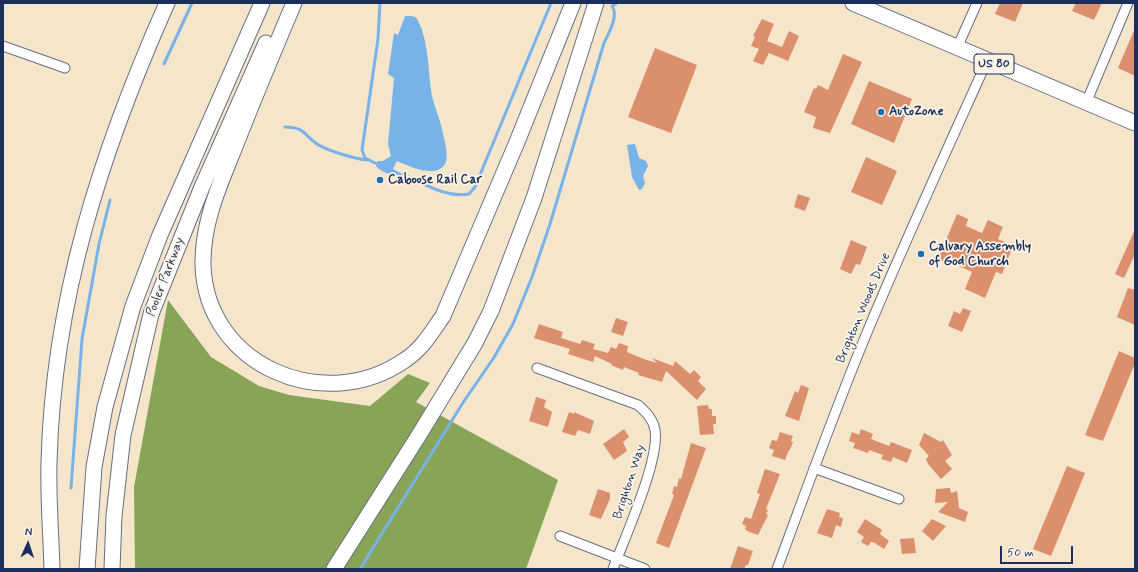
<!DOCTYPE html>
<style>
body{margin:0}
#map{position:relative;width:1138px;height:572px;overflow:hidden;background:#f5e5cb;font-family:Mynerve,sans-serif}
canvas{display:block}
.frame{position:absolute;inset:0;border:4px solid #1b2f5e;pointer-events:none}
.north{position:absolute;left:8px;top:524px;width:40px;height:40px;-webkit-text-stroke:3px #fcf5e5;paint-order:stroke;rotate:3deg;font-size:11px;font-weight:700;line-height:16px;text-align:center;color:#1b2f5e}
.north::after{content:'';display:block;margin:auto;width:14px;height:18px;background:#1b2f5e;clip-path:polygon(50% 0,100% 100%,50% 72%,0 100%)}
.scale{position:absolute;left:1000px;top:546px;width:73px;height:18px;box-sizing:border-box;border:2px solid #1b2f5e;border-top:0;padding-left:5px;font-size:12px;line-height:14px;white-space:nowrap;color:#1b2f5e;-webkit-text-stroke:3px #fcf5e5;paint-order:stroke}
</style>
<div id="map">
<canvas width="1138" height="572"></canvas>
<div class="frame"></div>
<div class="north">N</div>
<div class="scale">50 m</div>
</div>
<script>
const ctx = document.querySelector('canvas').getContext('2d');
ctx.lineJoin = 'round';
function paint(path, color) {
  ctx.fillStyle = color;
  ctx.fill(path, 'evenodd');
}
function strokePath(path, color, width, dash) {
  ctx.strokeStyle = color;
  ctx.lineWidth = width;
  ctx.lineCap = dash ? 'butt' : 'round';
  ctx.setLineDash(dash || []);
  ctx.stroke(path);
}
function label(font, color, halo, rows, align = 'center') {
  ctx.font = font + ' Mynerve,sans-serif';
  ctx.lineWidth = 3.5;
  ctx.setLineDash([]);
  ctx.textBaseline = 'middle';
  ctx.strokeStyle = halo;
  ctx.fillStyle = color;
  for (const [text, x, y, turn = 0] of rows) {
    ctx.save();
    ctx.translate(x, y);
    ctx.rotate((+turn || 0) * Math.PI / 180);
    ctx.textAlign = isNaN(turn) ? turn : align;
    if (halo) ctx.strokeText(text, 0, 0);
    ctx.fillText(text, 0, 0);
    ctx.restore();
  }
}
paint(new Path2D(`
 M168 300 211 357 259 386 289 395 370 406 408 374 430 383 416 402 558 480 526 569H135L134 487Z`), '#88a456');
paint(new Path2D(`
 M405 16C411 16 416 15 418 21 429 41 428 73 432 96 435 109 441 121 443 134 445 142 449 157 445 164 436 179 408 166 397 161L393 169 404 175C394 176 383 174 376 166L378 161H383L391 156 388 144 394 78 388 74 394 33 398 35Z
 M635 144 639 158 646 161 648 166 643 176 645 183 642 189 639 190 632 177 627 145Z`), '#77b3e9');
strokePath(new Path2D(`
 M164 64 192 3
 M285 127C307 128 302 134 317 144 328 151 355 159 368 160
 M377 164 365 158 362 150 378 39 380 3
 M404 175C425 184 446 198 469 194L475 187 551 3
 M71 488 82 339 99 244 110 200
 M360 569 464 401 493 359 513 324 532 277 550 224 604 43C609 32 619 16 612 6L616 4 614 3`), '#77b3e9', 3);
paint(new Path2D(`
 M1000 3H1023L1015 22 995 14Z
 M1076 3H1102L1094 20 1072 11Z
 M762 19 774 24 767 41 782 47 789 31 799 36 788 61 769 53 763 65 753 61 759 49 751 46 755 37 753 36Z
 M1135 28V76L1118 68Z
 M655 48 697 65 671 133 628 117Z
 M843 54 862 62 830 133 813 128 816 117 804 112 814 88 816 89 818 85 828 90Z
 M869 81 912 99 894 143 851 124Z
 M866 157 897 171 882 205 851 192Z
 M798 194 810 198 805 211 794 207Z
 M957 214 968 219 966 226 982 233 988 220 1003 227 998 239 1013 246 1002 274 996 272 985 298 965 289 972 272 950 262 949 264 938 259Z
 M1135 229V254L1124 278 1115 274Z
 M851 240 867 247 860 265 856 264 851 274 840 269Z
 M1128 288 1135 290V325L1117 317Z
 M963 308 971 311 962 332 948 326 954 311 960 314Z
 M616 318 628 322 623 336 611 332Z
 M539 324 563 332 561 338 580 344 582 340 595 344 593 349 608 353 611 347 616 349 619 343 628 346 627 352 644 359 657 363 652 358 673 366 675 361 690 374 694 370 701 377 698 381 706 389 697 400 666 371 662 382 638 375 639 373 624 367 623 370 611 365 612 364 595 356 593 362 568 354 570 349 534 338Z
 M1119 351 1135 358V363L1103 441 1085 435Z
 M801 385 809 388 799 421 785 416 795 391 798 393Z
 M536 397 546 400 544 407 552 412 548 427 529 421Z
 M708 405 709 409H712V416H716V424H713L714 434 700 435 697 406Z
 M569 412 574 414V412L594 421 590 434 578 430 575 436 562 432Z
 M624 429 629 437 623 442 627 451 614 460 603 444Z
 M861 429 873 434 871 439 889 446 891 442 912 450 907 463 893 457 891 462 881 459 883 455 869 450 868 453 853 448 855 443 849 441 852 432 859 435Z
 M780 432 793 436 791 441 793 442 790 450H789L785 460 772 456 774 450 769 448 772 440 777 441Z
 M924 433 941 442 943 440 952 455 945 461 952 469 941 479 928 464 926 459 929 456 919 445Z
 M691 443 706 448 669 548 656 543 674 495 672 494 674 486 677 487 679 478 681 479Z
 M1067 466 1085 473 1051 556 1033 549Z
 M765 469 780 474 766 509 768 510 766 514 768 515 758 535 747 531 745 529 746 526 742 524 745 517 751 519 760 494 757 493Z
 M950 488 951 493 957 491 959 508 968 512 965 522 938 512 948 502 935 503 936 489Z
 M598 489 610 493V499L601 519 589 515Z
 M827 509 840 513 839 517 843 518 841 527 836 525 832 538 817 533Z
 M865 519 882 530 880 534 889 541 884 549 875 543 871 542 868 546 861 542 864 537 857 532Z
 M932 519 946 526 933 541 922 531Z
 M914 538 916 553 902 554 900 539Z
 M738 546 753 551 748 565H746L744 569H730Z`), '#dc8f6d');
const street = new Path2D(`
 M3 46 65 68
 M957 48 977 3
 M1086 103 1128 3
 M537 368 638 405C646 412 653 419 655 430 660 460 625 537 613 569
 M814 468 899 499
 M560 536 645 569
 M777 569C806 491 834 412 866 335 904 243 946 152 987 61`);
const primary = new Path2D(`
 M294 3C275 48 256 93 238 139 222 180 202 220 203 265 206 366 325 416 405 360 422 349 431 333 443 316L517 142 573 3
 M853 3 1135 123
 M52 569C51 534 48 498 49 463 53 299 101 152 167 3
 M87 569 94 467 105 407 133 306 160 235 262 3
 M112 569 114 516 123 435 151 314 202 187 266 43
 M334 569 419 435 475 343 491 311 534 198 596 3`);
strokePath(street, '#676f84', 11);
strokePath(primary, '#676f84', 17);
strokePath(street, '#fff', 9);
strokePath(primary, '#fff', 15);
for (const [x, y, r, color] of [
 [881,112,4,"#1f6fb2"],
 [380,180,4,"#1f6fb2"],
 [921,254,4,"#1f6fb2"]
]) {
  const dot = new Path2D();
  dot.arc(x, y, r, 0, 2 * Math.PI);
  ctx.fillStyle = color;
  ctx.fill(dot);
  strokePath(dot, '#fcf5e5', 1.5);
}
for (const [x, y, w] of [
 [994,64,40]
]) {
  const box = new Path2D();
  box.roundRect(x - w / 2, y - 10, w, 20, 3);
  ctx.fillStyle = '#fcf5e5';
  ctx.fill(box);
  strokePath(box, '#1b2f5e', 1);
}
label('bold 12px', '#1b2f5e', null, [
 ["US 80",994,64]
]);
label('bold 13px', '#1b2f5e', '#fcf5e5', [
 ["AutoZone",889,112],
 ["Caboose Rail Car",388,180],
 ["Calvary Assembly",929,247],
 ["of God Church",929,262]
], 'left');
label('13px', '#1b2f5e', '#fcf5e5', [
 ["Pooler Parkway",166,277,-69],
 ["Brighton Woods Drive",864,308,-67],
 ["Brighton Way",630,482,-72]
]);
</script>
